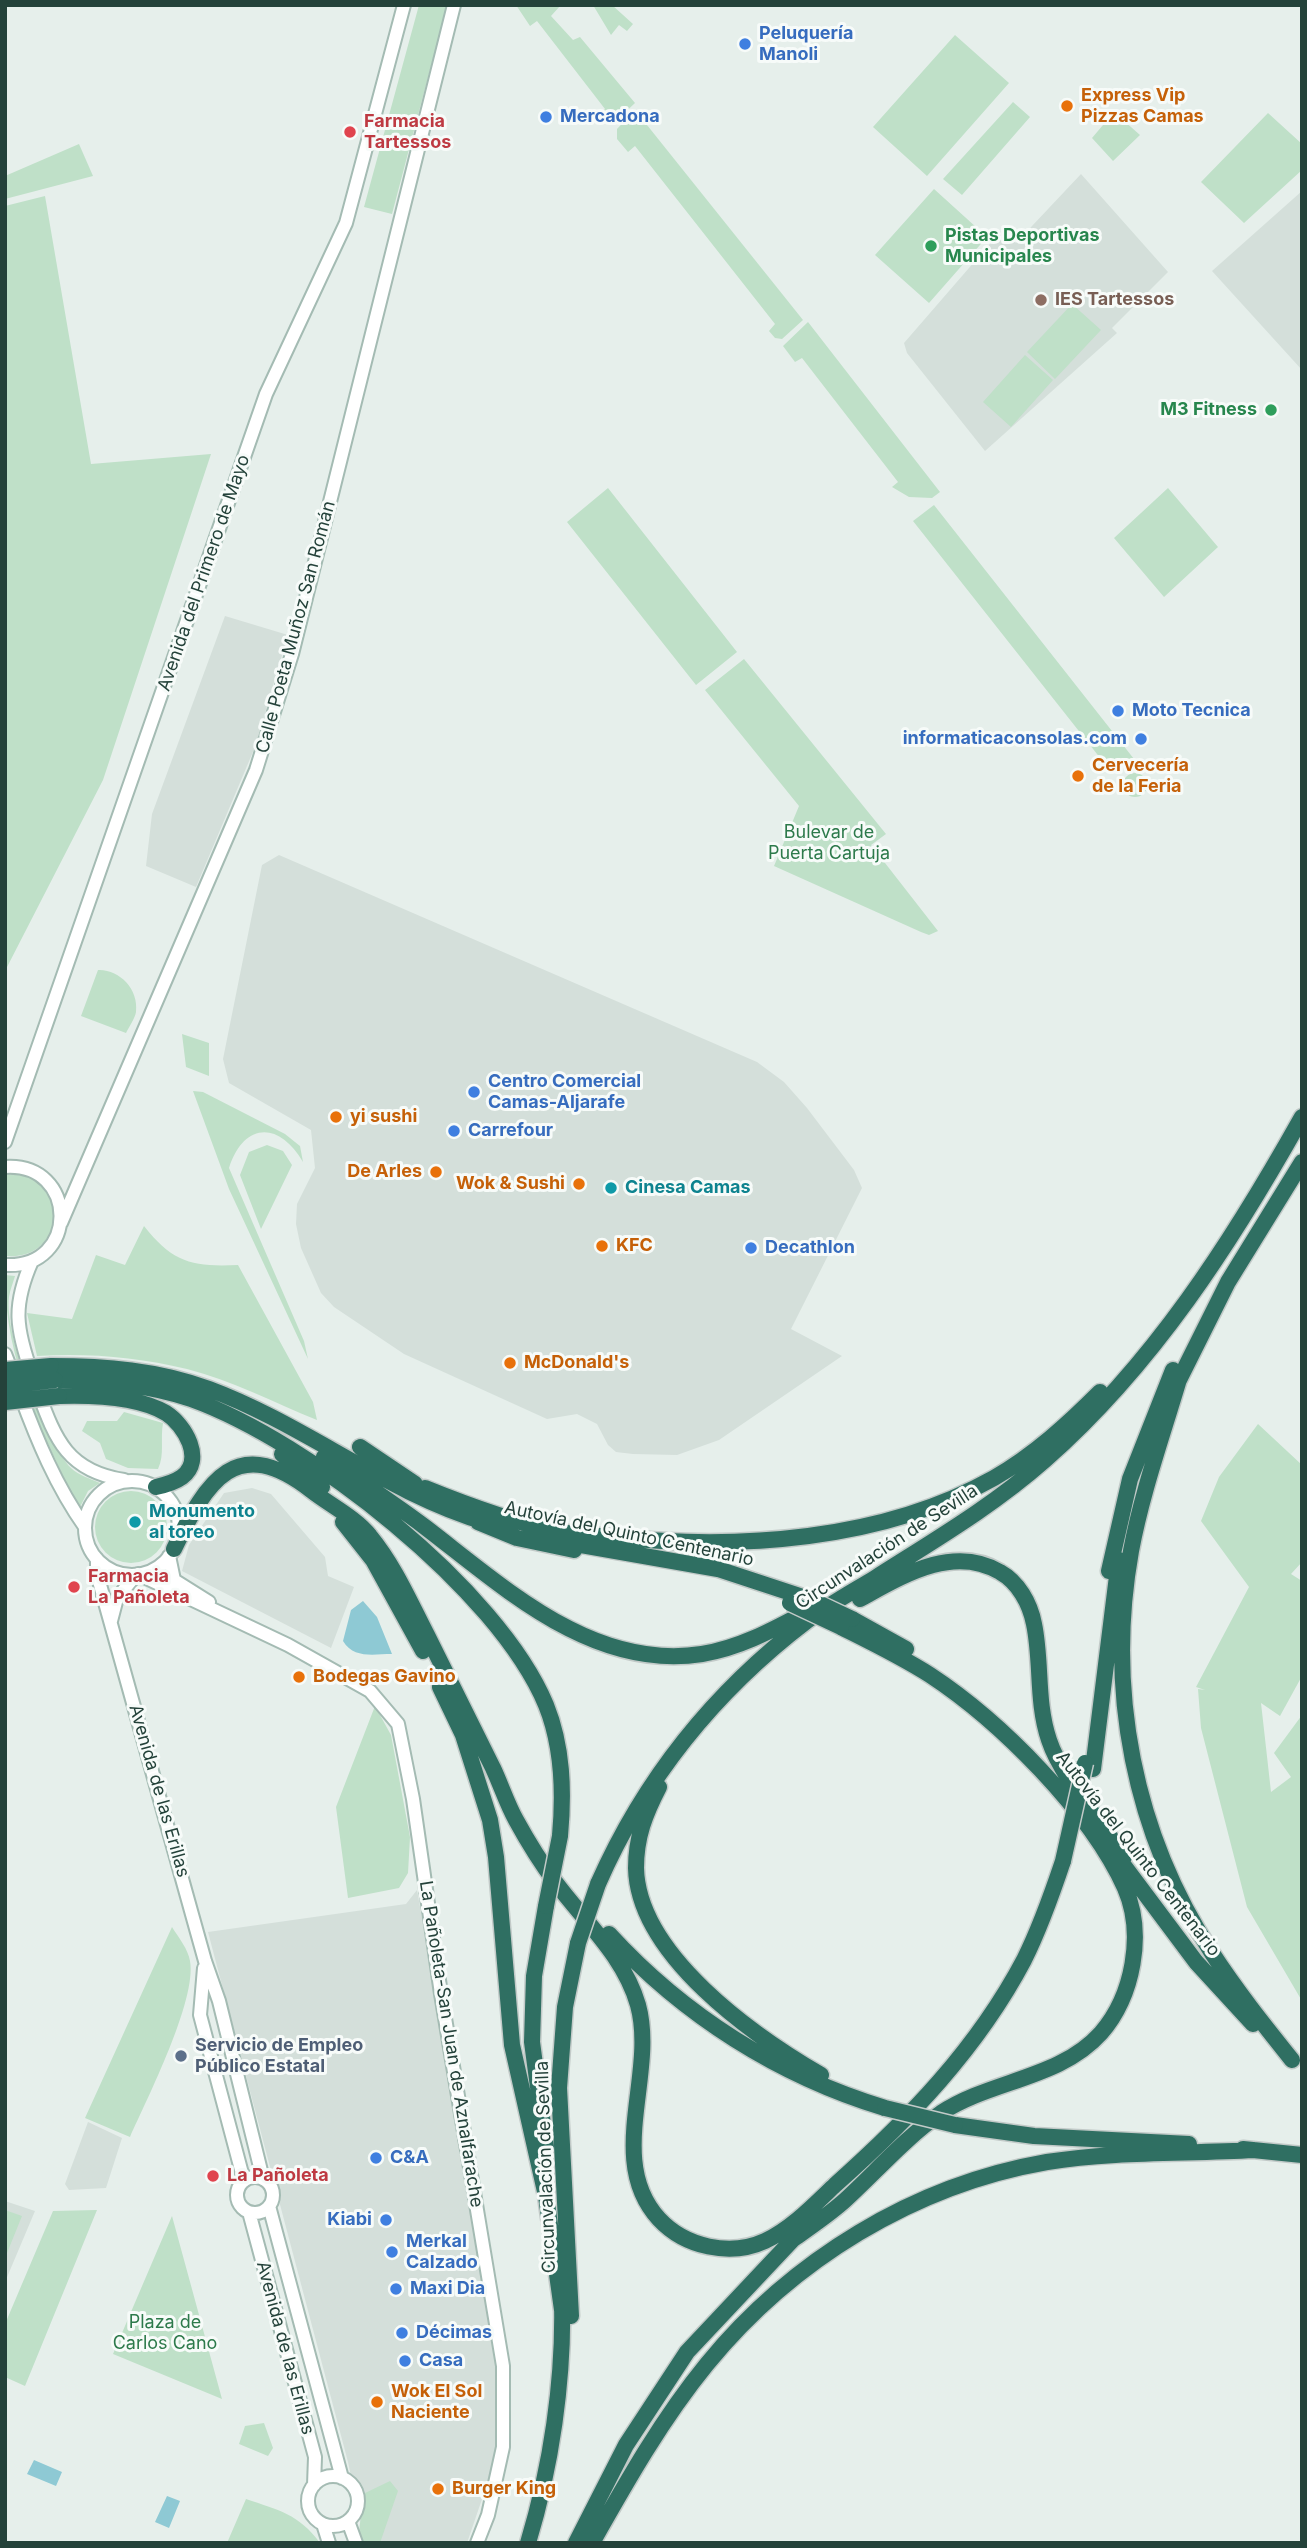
<!DOCTYPE html>
<meta charset="utf-8">
<style>
body{margin:0}
#map{position:relative;width:1307px;height:2548px;overflow:hidden;background:#e6efeb;font-family:Inter,sans-serif}
canvas{display:block}
.frame{position:absolute;inset:0;border:7px solid #24423a;pointer-events:none}
</style>
<div id="map">
<canvas width="1307" height="2548"></canvas>
<div class="frame"></div>
</div>
<script>
const ctx = document.querySelector('canvas').getContext('2d');
ctx.lineJoin = 'round';
function paint(path, color) {
  ctx.fillStyle = color;
  ctx.fill(path, 'evenodd');
}
function strokePath(path, color, width, dash) {
  ctx.strokeStyle = color;
  ctx.lineWidth = width;
  ctx.lineCap = dash ? 'butt' : 'round';
  ctx.setLineDash(dash || []);
  ctx.stroke(path);
}
function label(font, color, halo, rows, align = 'center') {
  ctx.font = font + ' Inter,sans-serif';
  ctx.lineWidth = 6;
  ctx.setLineDash([]);
  ctx.textBaseline = 'middle';
  ctx.strokeStyle = halo;
  ctx.fillStyle = color;
  for (const [text, x, y, turn = 0] of rows) {
    ctx.save();
    ctx.translate(x, y);
    ctx.rotate((+turn || 0) * Math.PI / 180);
    ctx.textAlign = isNaN(turn) ? turn : align;
    if (halo) ctx.strokeText(text, 0, 0);
    ctx.fillText(text, 0, 0);
    ctx.restore();
  }
}
paint(new Path2D(`
 M1081 174 1168 272 1112 328 1117 333 985 451 907 353 904 343 1001 231 1016 243Z
 M1302 191V370L1212 271Z
 M225 616 288 635 255 747 196 887 146 866 152 814Z
 M279 855 757 1062 784 1082 807 1108 854 1170 862 1188 791 1329 842 1356 719 1440 677 1455 633 1454 616 1452 608 1445 597 1424 577 1414 547 1419 404 1354 334 1307 321 1293 301 1248 296 1224 297 1204 315 1168 311 1130 229 1083 223 1059 262 865Z
 M252 1488 271 1494 325 1557 328 1576 354 1587 331 1648 182 1571 189 1545 224 1493Z
 M417 1890 489 2292 499 2388 495 2461 467 2543H365L348 2462 208 1932 406 1904Z
 M88 2122 122 2138 106 2188 69 2190 65 2184Z
 M5 2201 35 2211 5 2282Z`), '#d4dfda');
paint(new Path2D(`
 M419 5H447L392 214 364 207Z
 M516 5H561L551 16 573 40 580 37 635 103 618 119 605 122 600 115 605 109 537 21 530 26Z
 M593 5H612L633 24 627 31 619 25 611 35Z
 M955 35 1009 83 927 176 873 127Z
 M1013 102 1030 117 962 195 943 179Z
 M635 110 803 320 782 339 775 338 769 331 775 324 635 146 628 152 617 139V129Z
 M1114 112 1140 135 1113 161 1092 138Z
 M1268 113 1302 144V170L1244 223 1201 182Z
 M79 144 93 176 5 199V176Z
 M934 189 987 237 929 303 875 255Z
 M45 196 91 464 211 454 103 780 5 971V206Z
 M1072 304 1101 330 1055 379 1027 352Z
 M808 322 940 492 932 498 909 497 892 487 898 482 802 358 795 362 783 346Z
 M1025 355 1053 380 1011 427 983 402Z
 M608 488 737 652 696 685 567 522Z
 M1168 488 1218 547 1164 597 1114 538Z
 M934 505 1134 759 1122 762 1112 773 913 521Z
 M744 659 886 834 871 845 938 931 929 935 921 932 774 866 799 806 705 690Z
 M1123 785a12 12 0 1 1 24 0a12 12 0 1 1-24 0Z
 M98 970C119 969 139 989 136 1012 135 1018 129 1027 126 1033L81 1016Z
 M182 1034 209 1043V1076L186 1067Z
 M193 1091 203 1092 285 1134 300 1146 303 1162C279 1121 244 1122 229 1168L304 1341 308 1359 229 1189Z
 M267 1145 283 1151 292 1165 261 1229 240 1175 249 1152Z
 M5 1174C71 1169 70 1262 5 1256Z
 M144 1226C173 1263 193 1267 238 1265L313 1402 317 1420C275 1403 231 1380 187 1369 137 1357 88 1353 37 1356L27 1313 72 1319 96 1255 125 1265Z
 M5 1275 15 1276C13 1283 10 1290 9 1297 4 1336 45 1440 71 1468 78 1475 91 1479 100 1483L88 1491 79 1509C42 1431 5 1364 5 1275Z
 M124 1412 163 1423C160 1440 165 1454 158 1469L128 1468 106 1459 100 1443 82 1431 87 1421H117Z
 M1258 1424 1302 1465V1562L1291 1574 1302 1581V1676L1280 1716 1261 1703 1271 1792 1291 1777 1274 1753 1302 1715V2001L1247 1907 1201 1728 1198 1689 1205 1690 1196 1687 1249 1587 1201 1521 1219 1477Z
 M95 1527a36 36 0 1 1 72 0a36 36 0 1 1-72 0Z
 M375 1706 391 1735 410 1837 408 1873 399 1888 348 1898 336 1807Z
 M172 1927C179 1938 188 1949 190 1961 197 2000 147 2099 130 2137L85 2118Z
 M5 2210 22 2216 5 2258Z
 M97 2210 25 2386 5 2377V2324L53 2211Z
 M172 2216 222 2399 113 2354Z
 M264 2423 273 2448 268 2456 239 2444 245 2426Z
 M390 2481 398 2491 380 2543H360C357 2522 365 2511 363 2494Z
 M246 2499C278 2510 299 2514 320 2543H227Z`), '#bfe0c8');
paint(new Path2D(`
 M363 1601 377 1617 392 1654C373 1654 354 1659 343 1641L351 1610Z
 M34 2460 62 2472 56 2486 27 2474Z
 M167 2496 180 2501 169 2528 155 2522Z`), '#8ec9d4');
const secondary = new Path2D(`
 M5 1142 266 394 346 223 404 5
 M5 1167C78 1162 80 1269 5 1265
 M61 1223 256 770 292 654 454 5
 M32 1261C12 1306 16 1329 32 1374
 M5 1354 14 1377
 M38 1392C56 1441 68 1471 124 1480
 M20 1394C37 1440 56 1486 85 1527
 M85 1528a47 47 0 1 1 94 0a47 47 0 1 1-94 0Z
 M169 1556 174 1580 209 1602
 M97 1559V1574L205 1961 219 2001 263 2179
 M138 1574 288 1645 370 1691 398 1724 413 1799 441 1994 503 2366V2447L488 2515 477 2543
 M111 1621 117 1598 136 1575
 M204 1968 200 2015 244 2181
 M237 2195a18 18 0 1 1 36 0a18 18 0 1 1-36 0Z
 M269 2206 342 2478
 M249 2212 315 2457 314 2485
 M308 2501a25 25 0 1 1 50 0a25 25 0 1 1-50 0Z
 M348 2521 356 2543
 M323 2524 329 2543`);
const highway = new Path2D(`
 M51 1366C105 1366 158 1370 209 1389 306 1425 388 1494 488 1523
 M1180 1376C1163 1434 1142 1492 1131 1551 1106 1690 1134 1834 1212 1953 1236 1990 1264 2025 1292 2060
 M55 1380C101 1380 147 1384 191 1399 308 1441 498 1589 546 1705 563 1747 564 1792 560 1836
 M1176 1386 1228 1282 1302 1162
 M59 1396C92 1395 137 1396 166 1413 185 1425 205 1460 182 1477 175 1482 165 1485 156 1487
 M360 1447 415 1484
 M282 1454 322 1487
 M324 1457C358 1480 392 1502 425 1527 505 1588 593 1671 702 1654 741 1648 776 1628 810 1610
 M425 1488C467 1505 510 1521 555 1531 574 1535 594 1535 613 1537 738 1550 882 1541 994 1478 1034 1455 1068 1424 1100 1392
 M343 1522 373 1560 423 1651
 M478 1522 517 1538 574 1550
 M564 1542 718 1569 800 1596
 M174 1549C207 1480 237 1432 312 1491 330 1505 356 1518 370 1536 394 1565 410 1602 427 1635 449 1680 471 1724 493 1768 501 1785 507 1804 516 1820 528 1842 541 1863 556 1883 585 1922 624 1956 638 2005 657 2074 605 2160 659 2219 685 2247 730 2257 765 2241 791 2229 814 2205 835 2185 909 2119 977 2049 1024 1960 1040 1928 1052 1894 1063 1861
 M1109 1571 1130 1479 1173 1370
 M860 1599C902 1576 953 1544 1000 1572 1018 1582 1030 1603 1034 1624 1042 1662 1036 1702 1049 1740 1061 1777 1102 1823 1124 1857
 M852 1619 906 1649
 M440 1687 463 1735 490 1820 496 1857 512 2045 546 2196 562 2310
 M1093 1769 1119 1560
 M659 1787C645 1814 636 1837 636 1868 638 1955 754 2036 821 2075
 M1113 1851 1196 1962 1253 2024
 M598 1884C645 1777 715 1691 807 1621 828 1605 852 1592 875 1578 933 1541 993 1506 1045 1460 1153 1365 1232 1242 1302 1117
 M609 1934C683 2015 779 2076 885 2108
 M955 2125 1034 2136 1189 2144
 M546 2147 532 2042 534 1976 546 1906
 M1243 2149 1302 2155
 M792 2240C809 2228 827 2216 843 2202 875 2173 905 2138 941 2113 991 2080 1060 2079 1101 2033 1133 1996 1145 1934 1125 1888 1090 1811 1000 1721 930 1675 902 1657 871 1642 841 1627
 M571 2316 559 2088 565 2007 578 1943
 M528 2543C551 2467 564 2381 562 2301
 M576 2543 626 2445 687 2352 798 2234
 M592 2543C627 2481 662 2419 707 2364 792 2260 914 2185 1047 2162 1115 2151 1185 2154 1254 2150`);
strokePath(secondary, '#a4bbb3', 16);
strokePath(highway, '#c2cac8', 19);
strokePath(secondary, '#fff', 12);
strokePath(highway, '#2f6f62', 16);
const highwayBridge = new Path2D(`
 M5 1370 51 1366
 M5 1386 55 1380
 M5 1402 59 1396
 M816 1602 852 1619
 M790 1603 841 1627
 M1063 1861 1085 1763
 M546 1906 560 1836
 M578 1943 598 1884
 M885 2108 955 2125`);
strokePath(highwayBridge, '#c2cac8', 19, []);
strokePath(highwayBridge, '#2f6f62', 16);
for (const [x, y, r, color] of [
 [745,44,7,"#3f7fe0"],
 [1067,106,7,"#e8710a"],
 [546,117,7,"#3f7fe0"],
 [350,132,7,"#e0444e"],
 [931,246,7,"#2e9e5b"],
 [1041,300,7,"#8d6e63"],
 [1271,410,7,"#2e9e5b"],
 [1118,711,7,"#3f7fe0"],
 [1141,739,7,"#3f7fe0"],
 [1078,776,7,"#e8710a"],
 [474,1092,7,"#3f7fe0"],
 [336,1117,7,"#e8710a"],
 [454,1131,7,"#3f7fe0"],
 [436,1172,7,"#e8710a"],
 [579,1184,7,"#e8710a"],
 [611,1188,7,"#0f9aa8"],
 [602,1246,7,"#e8710a"],
 [751,1248,7,"#3f7fe0"],
 [510,1363,7,"#e8710a"],
 [135,1522,7,"#0f9aa8"],
 [74,1587,7,"#e0444e"],
 [299,1677,7,"#e8710a"],
 [181,2056,7,"#5c6f8a"],
 [376,2158,7,"#3f7fe0"],
 [213,2176,7,"#e0444e"],
 [386,2220,7,"#3f7fe0"],
 [392,2252,7,"#3f7fe0"],
 [396,2289,7,"#3f7fe0"],
 [402,2333,7,"#3f7fe0"],
 [405,2361,7,"#3f7fe0"],
 [377,2402,7,"#e8710a"],
 [438,2489,7,"#e8710a"]
]) {
  const dot = new Path2D();
  dot.arc(x, y, r, 0, 2 * Math.PI);
  ctx.fillStyle = color;
  ctx.fill(dot);
  strokePath(dot, '#f7fbf9', 2.5);
}
label('bold 18px', '#366cbe', '#f7fbf9', [
 ["Peluquería",759,34],
 ["Manoli",759,55],
 ["Mercadona",560,117],
 ["Moto Tecnica",1132,711],
 ["informaticaconsolas.com",1127,739,"right"],
 ["Centro Comercial",488,1082],
 ["Camas-Aljarafe",488,1103],
 ["Carrefour",468,1131],
 ["Decathlon",765,1248],
 ["C&A",390,2158],
 ["Kiabi",372,2220,"right"],
 ["Merkal",406,2242],
 ["Calzado",406,2263],
 ["Maxi Dia",410,2289],
 ["Décimas",416,2333],
 ["Casa",419,2361]
], 'left');
label('bold 18px', '#c56008', '#f7fbf9', [
 ["Express Vip",1081,96],
 ["Pizzas Camas",1081,117],
 ["Cervecería",1092,766],
 ["de la Feria",1092,787],
 ["yi sushi",350,1117],
 ["De Arles",422,1172,"right"],
 ["Wok & Sushi",565,1184,"right"],
 ["KFC",616,1246],
 ["McDonald's",524,1363],
 ["Bodegas Gavino",313,1677],
 ["Wok El Sol",391,2392],
 ["Naciente",391,2413],
 ["Burger King",452,2489]
], 'left');
label('bold 18px', '#be3a42', '#f7fbf9', [
 ["Farmacia",364,122],
 ["Tartessos",364,143],
 ["Farmacia",88,1577],
 ["La Pañoleta",88,1598],
 ["La Pañoleta",227,2176]
], 'left');
label('bold 18px', '#27864d', '#f7fbf9', [
 ["Pistas Deportivas",945,236],
 ["Municipales",945,257],
 ["M3 Fitness",1257,410,"right"]
], 'left');
label('bold 18px', '#785e54', '#f7fbf9', [
 ["IES Tartessos",1055,300]
], 'left');
label('18px', '#24423a', '#f7fbf9', [
 ["Avenida del Primero de Mayo",204,573,-71],
 ["Calle Poeta Muñoz San Román",296,627,-75],
 ["Autovía del Quinto Centenario",629,1534,12],
 ["Circunvalación de Sevilla",887,1547,-33],
 ["Avenida de las Erillas",159,1791,74],
 ["Autovía del Quinto Centenario",1138,1854,52],
 ["La Pañoleta-San Juan de Aznalfarache",451,2044,81],
 ["Circunvalación de Sevilla",546,2167,-92],
 ["Avenida de las Erillas",285,2348,75]
]);
label('18px', '#2d7a4b', '#f7fbf9', [
 ["Bulevar de",829,833],
 ["Puerta Cartuja",829,854],
 ["Plaza de",165,2323],
 ["Carlos Cano",165,2344]
]);
label('bold 18px', '#0d838f', '#f7fbf9', [
 ["Cinesa Camas",625,1188],
 ["Monumento",149,1512],
 ["al toreo",149,1533]
], 'left');
label('bold 18px', '#4e5e75', '#f7fbf9', [
 ["Servicio de Empleo",195,2046],
 ["Público Estatal",195,2067]
], 'left');
</script>
